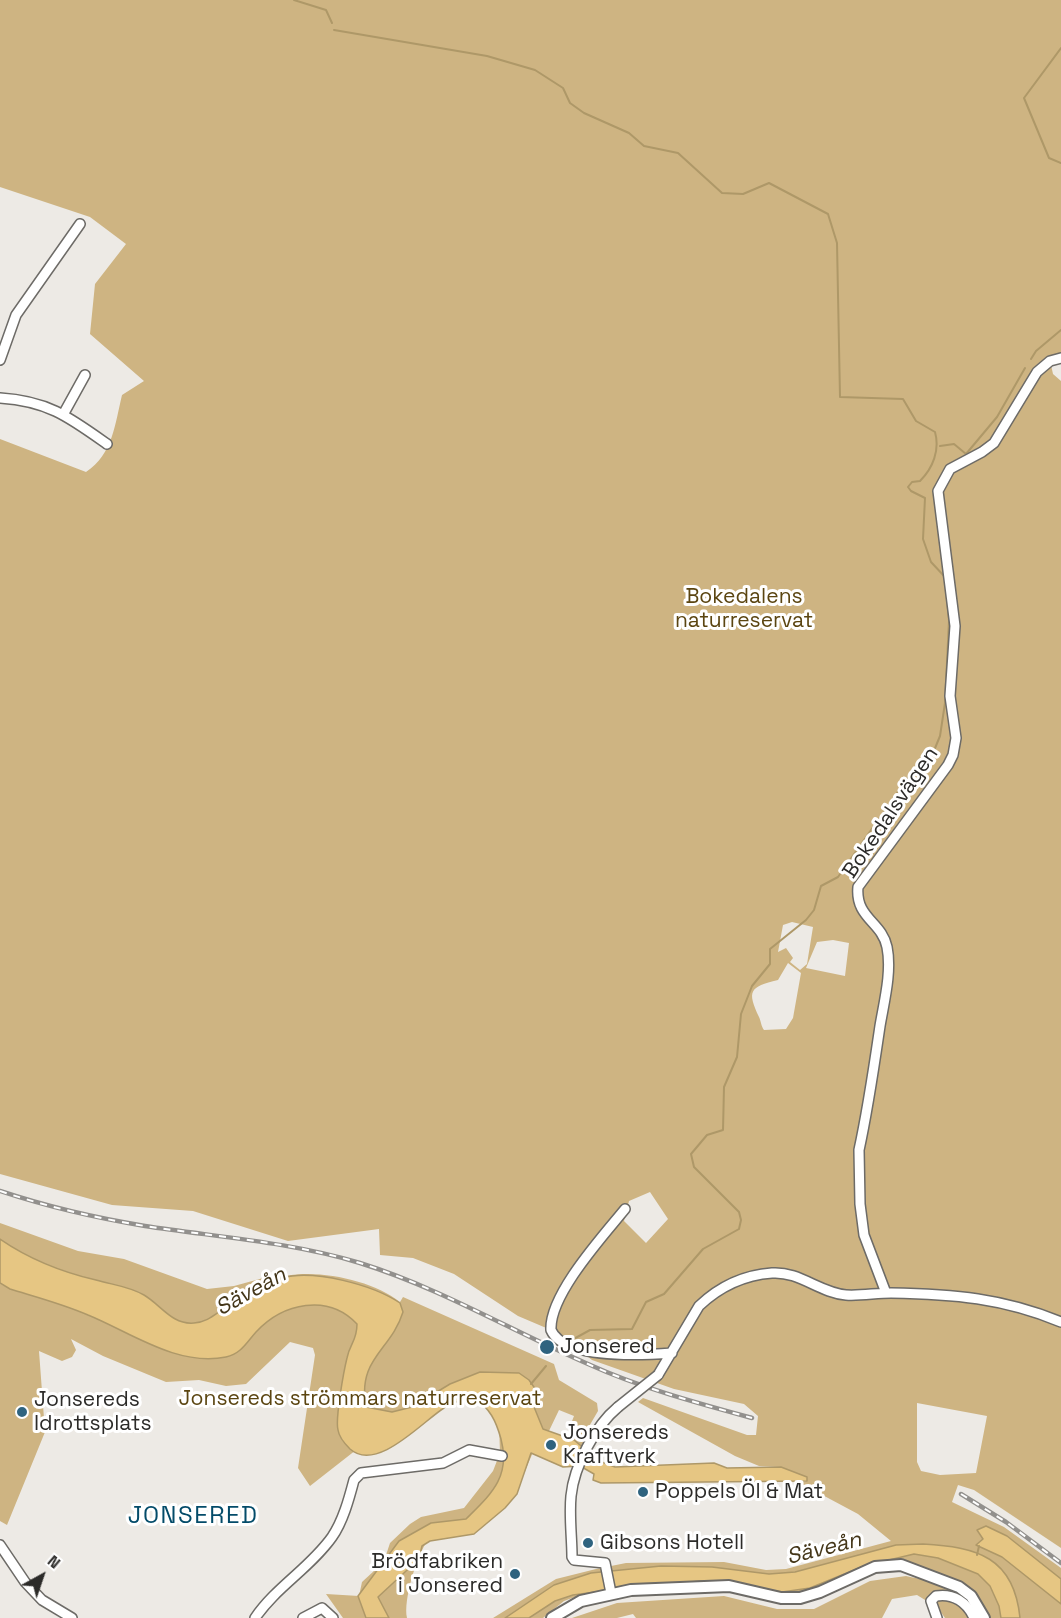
<!DOCTYPE html>
<meta charset="utf-8">
<style>
body{margin:0}
#map{position:relative;width:1061px;height:1618px;overflow:hidden;background:#edeae5;font-family:"Space Grotesk",sans-serif}
canvas{display:block}
.north{position:absolute;left:12px;top:1546px;width:60px;height:60px;-webkit-text-stroke:4px #fff;paint-order:stroke;rotate:40deg;font-size:16px;font-weight:700;line-height:24px;text-align:center;color:#2c2b29}
.north::after{content:'';display:block;margin:auto;width:21px;height:27px;background:#2c2b29;clip-path:polygon(50% 0,100% 100%,50% 72%,0 100%)}
</style>
<div id="map">
<canvas width="1061" height="1618"></canvas>
<div class="north">N</div>
</div>
<script>
const ctx = document.querySelector('canvas').getContext('2d');
ctx.lineJoin = 'round';
function paint(path, color) {
  ctx.fillStyle = color;
  ctx.fill(path, 'evenodd');
}
function strokePath(path, color, width, dash) {
  ctx.strokeStyle = color;
  ctx.lineWidth = width;
  ctx.lineCap = dash ? 'butt' : 'round';
  ctx.setLineDash(dash || []);
  ctx.stroke(path);
}
function label(font, color, halo, rows, align = 'center') {
  ctx.font = font + ' "Space Grotesk",sans-serif';
  ctx.lineWidth = 6;
  ctx.setLineDash([]);
  ctx.textBaseline = 'middle';
  ctx.strokeStyle = halo;
  ctx.fillStyle = color;
  for (const [text, x, y, turn = 0] of rows) {
    ctx.save();
    ctx.translate(x, y);
    ctx.rotate((+turn || 0) * Math.PI / 180);
    ctx.textAlign = isNaN(turn) ? turn : align;
    if (halo) ctx.strokeText(text, 0, 0);
    ctx.fillText(text, 0, 0);
    ctx.restore();
  }
}
paint(new Path2D(`
 M0 0H1061V360L1051 365 1053 374 1061 381V1548L974 1490 958 1485 952 1502 1004 1527 1061 1568V1618H989L985 1608 968 1590 905 1561 891 1560 855 1570 809 1592 786 1595 724 1581 597 1589 564 1601 543 1618H493L556 1579 596 1569 626 1563 724 1562 766 1570 786 1569 891 1541 858 1514 800 1483 807 1481 781 1467 759 1466 735 1456 638 1402 643 1398 747 1435H756L758 1416 744 1404 674 1389 592 1360 558 1333 518 1316 454 1274 413 1258 380 1255 379 1229 288 1241 193 1211 112 1205 0 1174V439L86 472C113 454 115 424 122 395L144 381 90 334 95 284 126 244 90 217 0 187ZM792 922 813 927 807 964 800 970 790 962 793 958 786 948 778 952 783 925ZM833 940 849 943 845 976 806 968 817 942ZM788 963 801 973 793 1018 786 1029 764 1030C761 1026 761 1021 759 1017 747 991 749 987 778 980ZM650 1192 668 1219 646 1243 624 1221 629 1201ZM917 1403 987 1416 976 1473 940 1475 921 1471 917 1462Z
 M0 1223 78 1251 124 1259 207 1289 234 1286 285 1272 286 1276C320 1269 374 1281 400 1302L403 1297 554 1364 559 1380 597 1403 598 1411 584 1435V1451L567 1434 574 1416 559 1410 548 1433 542 1431 525 1471 509 1501 427 1541C417 1556 403 1600 407 1618H343L326 1594 359 1596 362 1582 375 1570 386 1555 390 1543 410 1524 421 1517 464 1508 493 1471 500 1453 499 1423 489 1402 467 1391 356 1450 310 1486 298 1468 315 1355 313 1348 290 1342 246 1384 226 1386 199 1380 166 1382 103 1356 71 1339 76 1350 72 1357 62 1361 39 1351 45 1432 7 1525 0 1521Z
 M906 1576C935 1582 966 1589 978 1618H945L938 1608 917 1595 892 1599 882 1618H636L633 1614 617 1618H572L617 1603 724 1596 777 1609H814L870 1581Z`), '#ceb482');
const water = new Path2D(`
 M0 1239C29 1259 62 1272 96 1280 113 1285 128 1286 144 1295 161 1305 172 1325 194 1323 209 1322 217 1312 230 1305 238 1301 247 1300 255 1295 264 1289 271 1281 282 1278 314 1269 373 1285 400 1303L403 1312C391 1351 357 1358 366 1407L392 1412 412 1407 450 1384 480 1372 519 1373 529 1380 536 1390 532 1402 543 1429 574 1440 599 1461 615 1467 714 1463 727 1468 781 1467 807 1477V1481L601 1483 593 1480 594 1474 580 1466 563 1467 531 1453 517 1494 505 1508 474 1534 430 1541 422 1546 419 1559 378 1597 389 1618H366L358 1596 399 1541 431 1523 466 1519C491 1494 511 1477 501 1439 496 1421 490 1408 474 1398 464 1399 453 1402 444 1408 423 1421 377 1473 350 1449 345 1444 339 1437 338 1430 335 1419 344 1370 347 1358 350 1343 357 1341 357 1324 328 1293 283 1303 256 1332 247 1342 241 1354 226 1357 177 1367 130 1332 88 1315 63 1304 36 1297 10 1289L0 1283Z
 M986 1526 1007 1536 1061 1579V1604L1002 1557 976 1545 983 1539 977 1530Z
 M923 1544C977 1547 1014 1557 1020 1618H1001L999 1606 990 1586 978 1574 938 1558 914 1554 864 1566 810 1588 782 1592 701 1581 618 1589 573 1595 555 1601 529 1618H505L554 1585 591 1573 661 1566 712 1567 769 1574 795 1572 896 1545Z`);
paint(water, '#e6c683');
strokePath(water, '#ae9868', 1.5);
strokePath(new Path2D(`
 M294 0 326 10 332 23
 M334 30 487 56 535 70 563 88 570 103 584 113 629 133 644 146 678 153 722 193 743 194 769 183 828 214 837 243 840 397 903 399 916 421 935 432C940 450 933 468 920 481L912 482 908 487 911 491 925 498 923 539 931 562 945 577 949 621 945 703 940 736 931 758 914 769 838 877 821 886 814 910 806 920 770 949V964L752 986 741 1014 737 1057 724 1087 723 1130 707 1135 691 1154 694 1167 739 1212 741 1220 739 1229 703 1249 664 1294 646 1302 632 1329 590 1330 570 1341
 M1061 48 1024 98 1049 158 1061 163
 M1031 359 1036 351 1061 330
 M940 446 954 444 966 454 997 417 1025 368
 M531 1384 546 1366
 M977 1555 979 1546`), '#ae9868', 2);
const minor = new Path2D(`
 M0 360 16 315 80 224
 M0 398C48 401 69 417 107 444
 M64 413 85 375
 M625 1209C603 1236 549 1295 551 1330 564 1360 645 1355 672 1353
 M886 1293 864 1235 860 1204 859 1150C868 1109 874 1067 880 1026 884 1002 892 972 887 947 882 922 855 918 858 887L948 765 953 755 956 738 950 696 955 626 938 491 950 469 982 452 994 443 1037 372 1050 361 1061 358
 M658 1375 699 1306C720 1286 744 1275 772 1273 799 1271 820 1293 846 1295 861 1296 876 1293 891 1293 953 1294 1003 1298 1061 1322
 M0 1545 25 1582 42 1600 72 1618
 M611 1593 605 1563 574 1560 572 1557C572 1538 569 1516 571 1496 574 1466 595 1426 618 1407
 M255 1618C276 1587 310 1568 332 1537 343 1521 349 1499 354 1480L361 1473 443 1463 469 1450 502 1456
 M303 1618 322 1608 333 1618
 M937 1618 931 1601 936 1596C953 1593 967 1602 974 1618`);
const tertiary = new Path2D(`
 M552 1618 581 1601 631 1590 729 1586 781 1598H800L820 1592 875 1567 901 1565 959 1587 971 1596 984 1618`);
strokePath(minor, '#6d6b67', 12);
strokePath(tertiary, '#6d6b67', 14);
strokePath(minor, '#fff', 9);
strokePath(tertiary, '#fff', 10);
const rail = new Path2D(`
 M0 1191C48 1207 96 1218 145 1226 217 1237 291 1242 360 1263 440 1288 512 1331 588 1364 641 1388 697 1403 752 1418
 M961 1494 1006 1522 1061 1563`);
strokePath(rail, '#92908d', 4.5);
strokePath(rail, '#fff', 2, [7]);
const minorBridge = new Path2D(`
 M618 1407 658 1375`);
strokePath(minorBridge, '#6d6b67', 12, []);
strokePath(minorBridge, '#fff', 9);
for (const [x, y, r, color] of [
 [547,1347,8,"#2f637f"],
 [22,1412,6,"#2f637f"],
 [551,1445,6,"#2f637f"],
 [643,1492,6,"#2f637f"],
 [588,1543,6,"#2f637f"],
 [515,1574,6,"#2f637f"]
]) {
  const dot = new Path2D();
  dot.arc(x, y, r, 0, 2 * Math.PI);
  ctx.fillStyle = color;
  ctx.fill(dot);
  strokePath(dot, '#fff', 2);
}
label('21px', '#5b4511', '#fff', [
 ["Bokedalens",744,597],
 ["naturreservat",744,621],
 ["Jonsereds strömmars naturreservat",360,1399]
]);
label('21px', '#2c2b29', '#fff', [
 ["Bokedalsvägen",891,813,-56]
]);
label('21px', '#2c2b29', '#fff', [
 ["Jonsered",560,1347],
 ["Jonsereds",34,1400],
 ["Idrottsplats",34,1424],
 ["Jonsereds",563,1433],
 ["Kraftverk",563,1457],
 ["Poppels Öl & Mat",655,1492],
 ["Gibsons Hotell",600,1543],
 ["Brödfabriken",503,1562,"right"],
 ["i Jonsered",503,1586,"right"]
], 'left');
label('italic 22px', '#443619', '#fff', [
 ["Säveån",251,1292,-29],
 ["Säveån",824,1549,-14]
]);
ctx.letterSpacing = '1.5px';
label('24px', '#034b69', '#fff', [
 ["JONSERED",193,1516]
]);
ctx.letterSpacing = '0px';
</script>
